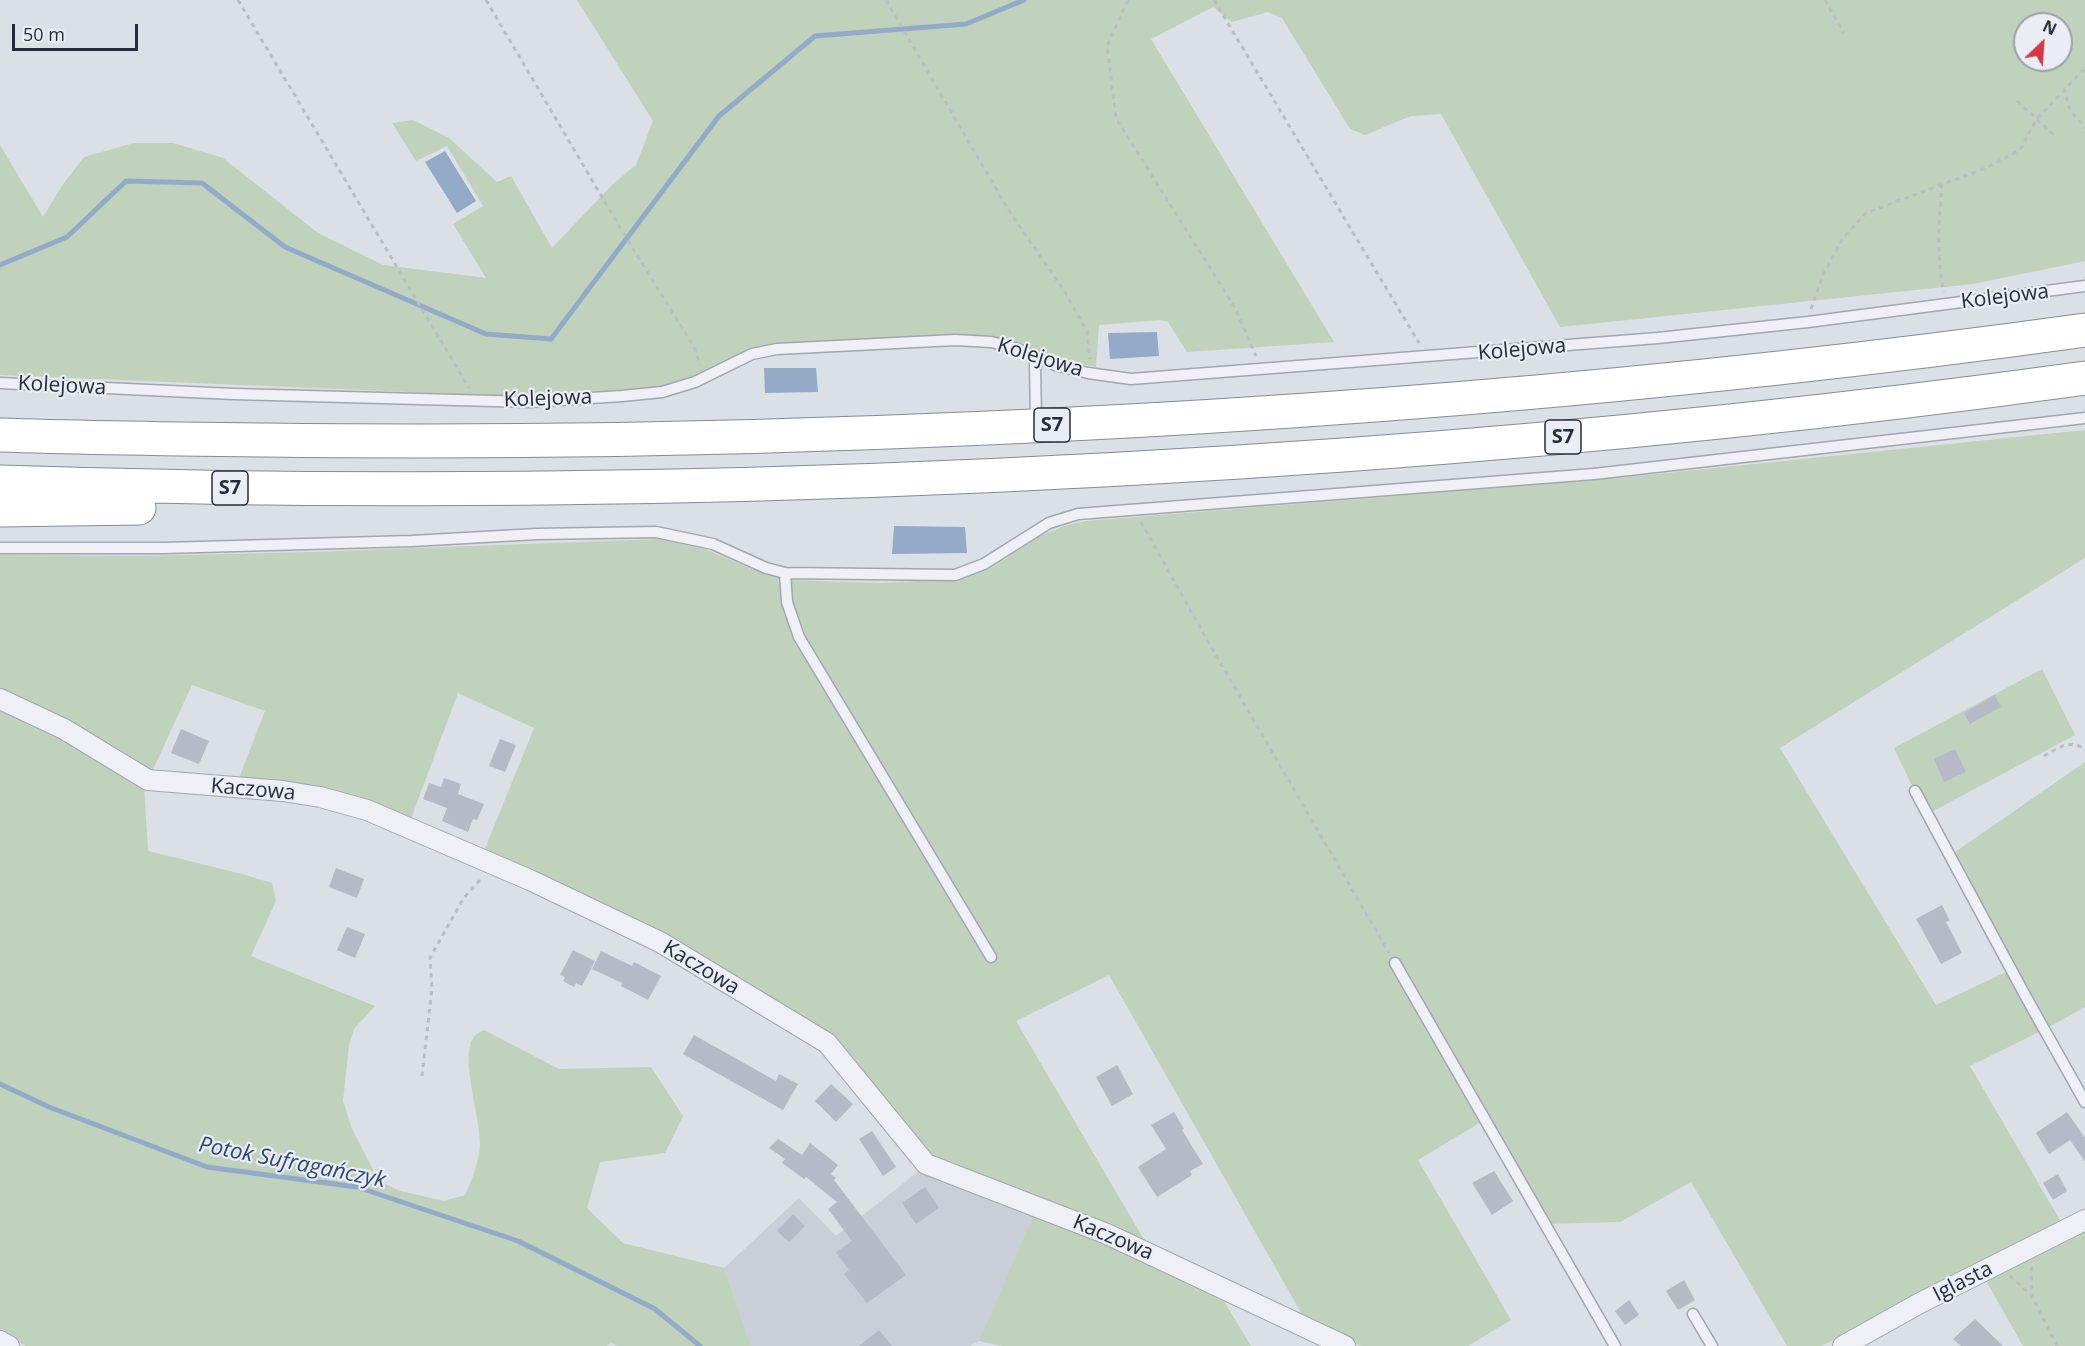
<!DOCTYPE html>
<meta charset="utf-8">
<style>
body{margin:0}
#map{position:relative;width:2085px;height:1346px;overflow:hidden;background:#dbdfe6;font-family:"Open Sans",sans-serif}
canvas{display:block}
.north{position:absolute;left:2013px;top:12px;width:60px;height:60px;box-sizing:border-box;background:#eaeef4;border:2px solid #9ba0ab;border-radius:50%;rotate:25deg;font-size:16px;font-weight:700;line-height:24px;text-align:center;color:#252c3d}
.north::after{content:'';display:block;margin:auto;width:21px;height:27px;background:#d33945;clip-path:polygon(50% 0,100% 100%,50% 72%,0 100%)}
.scale{position:absolute;left:12px;top:24px;width:126px;height:27px;box-sizing:border-box;border:3px solid #252c3d;border-top:0;padding-left:8px;font-size:18px;line-height:21px;white-space:nowrap;color:#252c3d;-webkit-text-stroke:4px #eaeef4;paint-order:stroke}
</style>
<div id="map">
<canvas width="2085" height="1346"></canvas>
<div class="north">N</div>
<div class="scale">50 m</div>
</div>
<script>
const ctx = document.querySelector('canvas').getContext('2d');
ctx.lineJoin = 'round';
function paint(path, color) {
  ctx.fillStyle = color;
  ctx.fill(path, 'evenodd');
}
function strokePath(path, color, width, dash) {
  ctx.strokeStyle = color;
  ctx.lineWidth = width;
  ctx.lineCap = dash ? 'butt' : 'round';
  ctx.setLineDash(dash || []);
  ctx.stroke(path);
}
function label(font, color, halo, rows, align = 'center') {
  ctx.font = font + ' "Open Sans",sans-serif';
  ctx.lineWidth = 4.5;
  ctx.setLineDash([]);
  ctx.textBaseline = 'middle';
  ctx.strokeStyle = halo;
  ctx.fillStyle = color;
  for (const [text, x, y, turn = 0] of rows) {
    ctx.save();
    ctx.translate(x, y);
    ctx.rotate((+turn || 0) * Math.PI / 180);
    ctx.textAlign = isNaN(turn) ? turn : align;
    if (halo) ctx.strokeText(text, 0, 0);
    ctx.fillText(text, 0, 0);
    ctx.restore();
  }
}
paint(new Path2D(`
 M923 1168 1033 1215 979 1341 970 1346H751L724 1268 799 1198 836 1236Z`), '#c9ced8');
paint(new Path2D(`
 M577 0H2085V261L1973 284 1560 327 1441 114 1411 116 1365 135 1350 129 1282 18 1268 12 1232 22 1213 7 1151 39 1334 342 1187 352 1168 322 1161 320 1099 325 1096 367 1060 360 1009 340 973 336 899 337 776 343 747 351 697 376 667 386 612 393 529 397 0 375V145L43 217 61 187 84 157 134 143H173L223 158 318 233 383 265 486 278 453 224 483 206 447 146 416 161 392 123 413 120 449 138 497 182 511 176 552 248 613 184 636 165 653 121ZM2025 24H2061V60H2025Z
 M2085 430V558L1780 748 1936 1005 2006 972 1945 859 2085 762V1007L2051 1026 1970 1066 2064 1227 1917 1301 1821 1346H1787L1691 1182 1620 1222 1547 1224 1486 1119 1418 1160 1511 1320 1468 1346H1361L1307 1323 1109 975 1016 1021 1150 1250 929 1160 832 1040 482 856 534 728 458 693 409 824 237 783 265 711 192 685 150 776 0 693V555L140 556 312 552 658 539 705 549 751 569 786 580 881 583 966 578 993 567 1040 536 1064 526 1086 521 1618 478Z
 M2042 669 2075 735 1926 815 1894 748Z
 M0 710 61 735 144 783 148 851 238 873 272 883 276 901 251 956 375 1006 354 1029 349 1045 343 1101 352 1129 379 1181 400 1191 444 1201 465 1195C472 1179 479 1163 480 1145 481 1119 460 1060 473 1038 476 1034 480 1032 484 1030L559 1069 651 1067 683 1116 665 1153 600 1162 587 1208 623 1243 724 1268 751 1346H617L611 1343 607 1346H26L0 1332Z
 M1033 1215 1105 1239 1219 1293 1251 1346H1002L979 1341Z
 M2085 1229V1346H2023L1984 1277Z`), '#c0d1bc');
paint(new Path2D(`
 M445 151 476 201 457 213 425 162Z
 M1157 332 1159 356 1110 359 1108 333Z
 M764 368H816L818 392 765 393Z
 M894 526 965 527 967 553 892 554Z`), '#94aac9');
strokePath(new Path2D(`
 M0 265 67 237 126 181 202 183 285 247 486 334 551 339 719 116 815 36 966 24 1024 0
 M0 1084 49 1107 207 1167 357 1187 518 1241 655 1309 700 1346`), '#94aac9', 5);
paint(new Path2D(`
 M1995 695 2001 707 1970 724 1964 713Z
 M181 729 209 741 199 764 171 753Z
 M500 739 516 745 505 772 489 766Z
 M1955 749 1966 772 1944 782 1934 759Z
 M444 778 461 784 458 794 484 804 477 820 473 819 468 832 442 821 447 808 423 799 429 783 441 787Z
 M336 868 364 879 357 898 329 887Z
 M1942 905 1950 921 1946 922 1962 953 1941 964 1916 919Z
 M347 927 365 934 355 958 337 950Z
 M573 950 595 961 582 986 576 983 574 987 563 981 565 977 560 975Z
 M601 951 632 966 634 962 661 976 648 1000 621 986 622 983 592 969Z
 M694 1035 776 1081 779 1074 798 1084 783 1110 683 1054Z
 M1117 1065 1133 1094 1112 1106 1096 1077Z
 M831 1084 853 1104 836 1122 815 1101Z
 M1174 1112 1184 1129 1182 1130 1203 1164 1190 1171 1192 1175 1157 1197 1138 1167 1166 1149 1151 1125Z
 M2067 1112 2085 1138V1162L2070 1140 2049 1154 2036 1133Z
 M872 1131 896 1167 883 1176 859 1139Z
 M778 1139 802 1155 810 1143 838 1165 831 1174 836 1178 834 1180 906 1275 867 1303 844 1274 849 1270 836 1252 852 1241 828 1209 837 1202 806 1177 804 1179 782 1163 785 1159 769 1148Z
 M1494 1171 1513 1201 1492 1215 1472 1183Z
 M2058 1174 2067 1191 2053 1200 2043 1183Z
 M925 1187 939 1208 916 1224 902 1203Z
 M793 1214 805 1226 789 1242 777 1231Z
 M1684 1280 1695 1300 1678 1310 1666 1291Z
 M1629 1300 1639 1315 1625 1325 1615 1311Z
 M1975 1319 2003 1346H1961L1953 1339Z
 M879 1330 892 1346H859Z`), '#b5bac6');
const lane = new Path2D(`
 M0 383 233 394 531 402 622 396 662 392 695 382 752 354 777 349 955 340 991 342 1015 348 1055 365 1088 373 1131 379 1658 338 1808 322 2085 286
 M1036 422 1035 364 1038 358
 M0 548H164L412 541 537 534 656 532 713 544 766 568 785 573 955 575 984 564 1049 523 1078 514 1594 474 2085 418
 M785 573 787 602 799 637 991 957
 M1915 791 2026 997 2085 1102
 M1395 963 1615 1346
 M1693 1314 1712 1346`);
const street = new Path2D(`
 M0 699 64 729 148 780 283 791 320 797 367 810 530 880 660 942 827 1043 926 1164 1107 1234 1345 1346
 M0 1341 9 1346
 M1843 1346 1920 1303 2085 1220`);
const highway = new Path2D(`
 M0 435C87 438 175 439 263 440 441 442 620 441 798 435 1228 422 1659 389 2085 330
 M0 482C448 497 896 487 1343 455 1591 437 1839 412 2085 378
 M0 510 139 508`);
strokePath(lane, '#a1a6b0', 13);
strokePath(street, '#a1a6b0', 22);
strokePath(highway, '#828b9d', 35);
strokePath(new Path2D(`
 M238 0 469 388
 M486 0 622 231 694 347 700 365
 M886 0 1009 211 1063 289 1087 331 1090 359
 M1128 0 1107 46 1116 118 1235 308 1256 356
 M1214 0 1419 343
 M1825 0 1844 34
 M2064 88 2070 110 2085 128
 M2017 101 2054 135
 M1942 184C1939 220 1936 257 1944 292
 M1811 309 1822 277 1843 238 1866 213 1986 168 2020 150 2036 120 2085 68
 M1141 522 1210 645 1389 953
 M2044 756C2058 748 2071 738 2085 750
 M422 1076 432 988 430 958 463 899 481 879
 M2032 1267 2031 1271 2032 1296 2057 1346
 M2010 1276 2032 1296`), '#babdc5', 3, [4.5, 4.5]);
strokePath(lane, '#eef0f5', 10);
strokePath(street, '#eef0f5', 20);
strokePath(highway, '#fff', 33);
for (const [x, y, w] of [
 [1052,425,36],
 [1563,437,36],
 [230,488,36]
]) {
  const box = new Path2D();
  box.roundRect(x - w / 2, y - 17, w, 34, 4.5);
  ctx.fillStyle = '#eaeef4';
  ctx.fill(box);
  strokePath(box, '#252c3d', 1.5);
}
label('bold 20px', '#252c3d', null, [
 ["S7",1052,425],
 ["S7",1563,437],
 ["S7",230,488]
]);
label('21px', '#252c3d', '#eaeef4', [
 ["Kolejowa",2005,297,-7],
 ["Kolejowa",1522,350,-5],
 ["Kolejowa",1040,358,17],
 ["Kolejowa",62,386,3],
 ["Kolejowa",548,399,-2],
 ["Kaczowa",253,790,5],
 ["Kaczowa",701,968,31],
 ["Kaczowa",1113,1238,23],
 ["Iglasta",1963,1282,-27]
]);
label('italic 22px', '#2d4772', '#eaeef4', [
 ["Potok Sufragańczyk",292,1163,11]
]);
</script>
